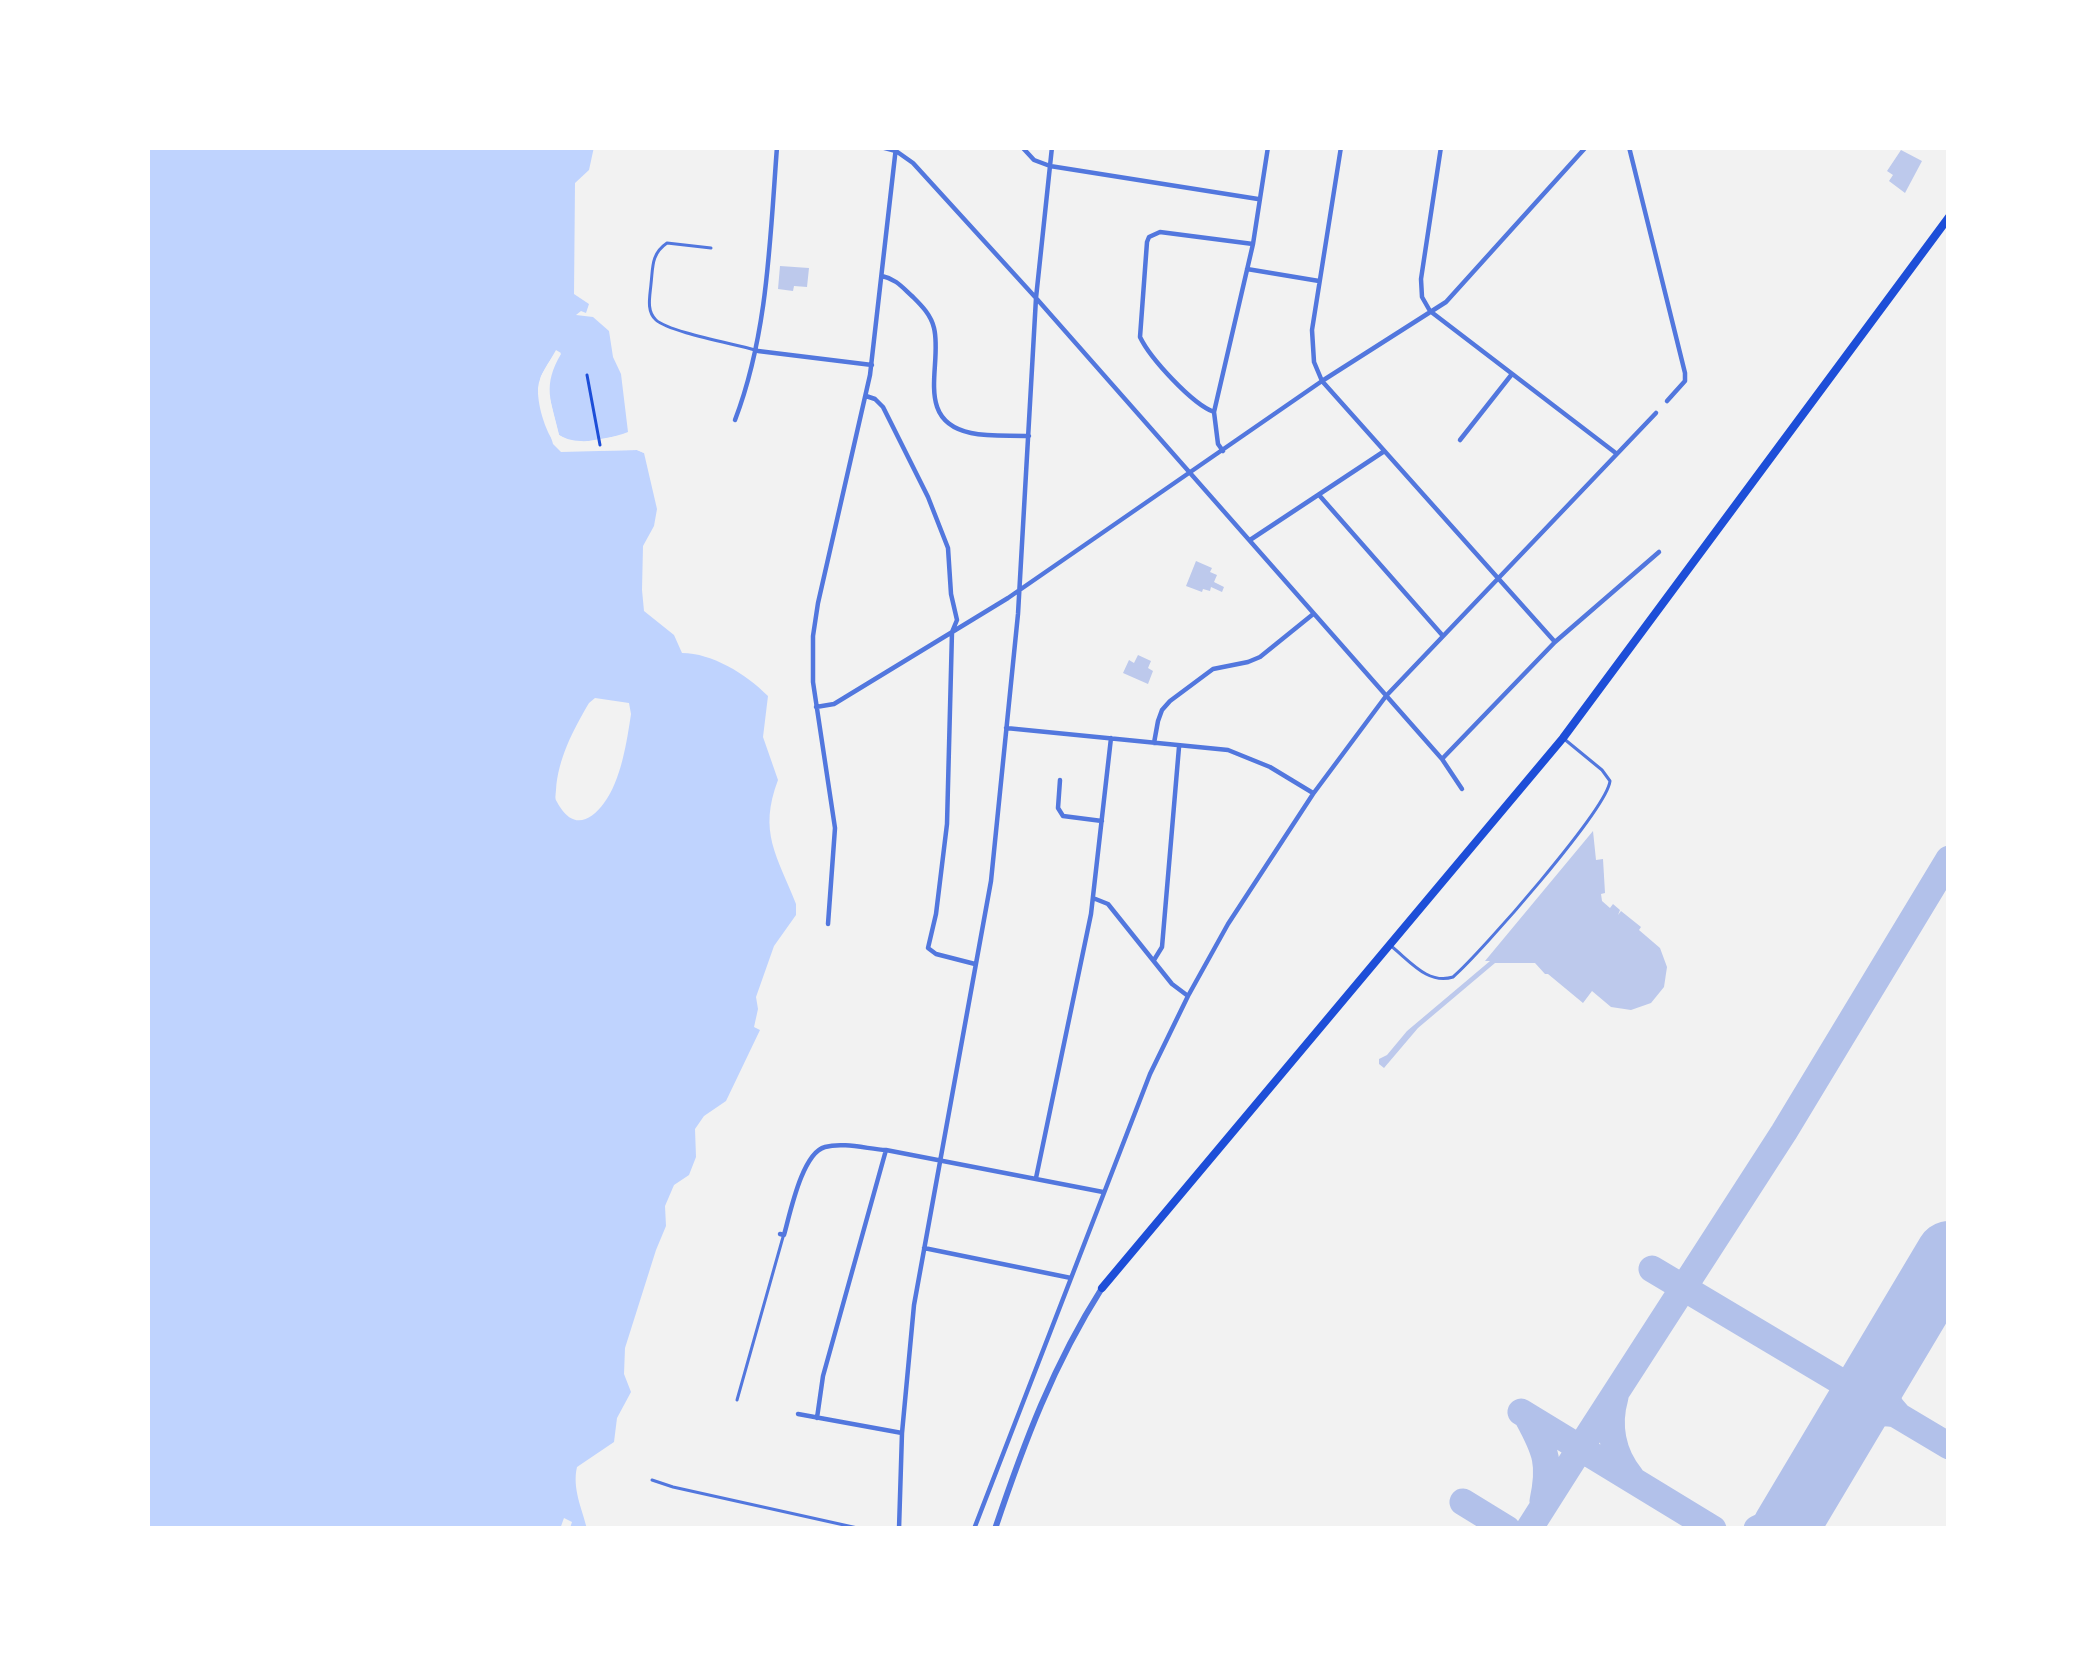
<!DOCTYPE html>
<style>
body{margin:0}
#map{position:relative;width:2096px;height:1676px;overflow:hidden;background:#f2f2f2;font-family:Ubuntu,sans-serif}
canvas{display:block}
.frame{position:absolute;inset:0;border:150px solid #fff;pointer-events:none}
</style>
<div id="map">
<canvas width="2096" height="1676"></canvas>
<div class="frame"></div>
</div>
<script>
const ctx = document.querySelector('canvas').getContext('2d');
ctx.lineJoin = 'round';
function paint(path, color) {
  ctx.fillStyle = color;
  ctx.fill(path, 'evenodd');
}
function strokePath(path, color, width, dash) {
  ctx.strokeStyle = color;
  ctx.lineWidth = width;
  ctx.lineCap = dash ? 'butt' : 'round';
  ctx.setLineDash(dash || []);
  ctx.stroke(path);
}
paint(new Path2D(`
 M147 147H594L589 170 575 183 574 294 589 304 586 313 581 311 576 315 593 317 609 331 613 357 621 374 628 432C609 439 578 447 559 435 551 401 542 386 561 354L554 355C546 366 537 379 538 393 539 412 548 439 561 451L637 450 644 453 657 509 654 526 643 546 642 590 644 611 674 635 682 653C712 653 746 674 768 696L763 737 778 780C758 833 777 855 796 904V915L774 946 756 997 758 1009 754 1027 760 1030 726 1101 704 1116 695 1129 696 1157 689 1175 674 1185 665 1206 666 1226 656 1250 625 1348 624 1374 631 1392 617 1418 614 1442 577 1467C572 1489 582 1508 587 1529L570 1528 572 1522 564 1518 560 1529H147ZM595 698 629 703 631 714C627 741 621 781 604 803 591 821 574 829 560 807 555 798 555 801 556 790 558 759 573 730 589 703Z`), '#bfd3fe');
paint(new Path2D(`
 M556 350 561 353 550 371 547 387 559 435 567 440 583 442 629 434 630 439 627 440 590 446 638 444 647 448 644 453 637 450 561 452 553 444 538 392 541 376Z`), '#f2f2f2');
strokePath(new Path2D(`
 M1652 1269 1949 1446
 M1887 1357C1878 1380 1881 1397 1897 1414
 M1615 1397C1607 1425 1612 1454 1631 1477
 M1521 1412 1713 1529
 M1528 1418C1546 1451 1551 1464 1543 1501
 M1842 1433C1859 1415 1872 1410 1896 1414
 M1580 1448 1784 1132 1949 859
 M1463 1502 1507 1529
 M1529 1529 1588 1436
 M1757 1529 1784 1516 1802 1499`), '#b2c1ea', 27);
strokePath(new Path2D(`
 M1785 1529 1949 1254`), '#b2c1ea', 66);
paint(new Path2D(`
 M1901 150 1922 161 1905 193 1889 181 1893 175 1887 171Z
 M780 266 809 268 807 287 794 286 793 291 778 289Z
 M1196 561 1212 568 1210 572 1217 575 1214 582 1224 587 1222 592 1211 587 1210 591 1203 589 1202 592 1186 586Z
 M1138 655 1151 661 1148 668 1153 671 1148 684 1123 673 1129 660 1134 663Z
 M1593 831 1596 860 1603 859 1605 893 1601 894 1602 901 1610 908 1613 904 1620 910 1618 915 1621 911 1641 927 1639 930 1660 948 1667 967 1664 987 1651 1003 1631 1010 1611 1007 1592 991 1583 1003 1548 974H1545L1535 963H1495L1418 1028 1384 1068 1379 1064V1059L1387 1055 1407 1031 1490 961H1485Z`), '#bdc9ec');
strokePath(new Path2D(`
 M587 375 600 445`), '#1d4ed8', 3);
strokePath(new Path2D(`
 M711 248 667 243C651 254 653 267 651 284 650 296 646 311 656 320 669 332 735 344 755 350
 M1391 946C1410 961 1428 985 1453 977 1480 954 1607 809 1610 781L1602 770 1563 738
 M737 1400 783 1237
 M652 1480 673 1487 862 1529`), '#5277de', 3);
strokePath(new Path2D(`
 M881 147 896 151 913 163 1036 298 1442 759 1462 789
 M1022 147 1034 160 1050 166 1258 199
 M1341 147 1312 330 1314 362 1322 381 1555 642
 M1441 147 1421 279 1422 297 1430 311 1617 454
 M1629 147 1685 373V381L1667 401
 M1247 269 1319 281
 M882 276C896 279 902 287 913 297 922 306 931 315 934 328 943 364 913 421 971 433 990 437 1010 435 1029 436
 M758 351 872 365
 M866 396 875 399 883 407 928 497 948 548 951 594 957 620 952 632 947 824 936 914 928 948 936 954 975 964
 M1214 412C1192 404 1150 358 1140 337L1147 242 1149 237 1160 232 1253 244
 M735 420C768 334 770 238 777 147
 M1460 440 1512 374
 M1223 451 1218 444 1214 412 1253 244 1268 147
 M1319 495 1443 636
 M1250 540 1383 452
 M816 707 834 704 1008 598 1322 381 1446 302 1586 147
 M1006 728 1228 750 1270 767 1313 793
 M1154 743 1158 721 1162 710 1170 701 1213 669 1248 662 1260 657 1312 615
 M1442 759 1555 642 1659 552
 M1060 780 1058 808 1063 816 1102 821
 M1093 898 1108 904 1172 984 1188 996
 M828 924 835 828 813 682V636L818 603 870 375 896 147
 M1154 960 1162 947 1179 747
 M1036 1178 1091 914 1111 738
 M780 1234 784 1235C790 1214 802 1153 825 1147 843 1142 868 1149 886 1150
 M924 1248 1071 1278
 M798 1414 902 1433
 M817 1418 823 1376 886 1150 1103 1192
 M899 1529 902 1433 914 1305 991 881 1018 614 1036 298 1052 147
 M974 1529 1150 1074 1188 996 1228 924 1313 794 1386 696 1656 413`), '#5277de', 4.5);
strokePath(new Path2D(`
 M995 1529C1024 1443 1053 1365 1102 1288`), '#5277de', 6);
strokePath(new Path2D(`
 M1102 1288 1563 738 1949 217`), '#1d4ed8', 8);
</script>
